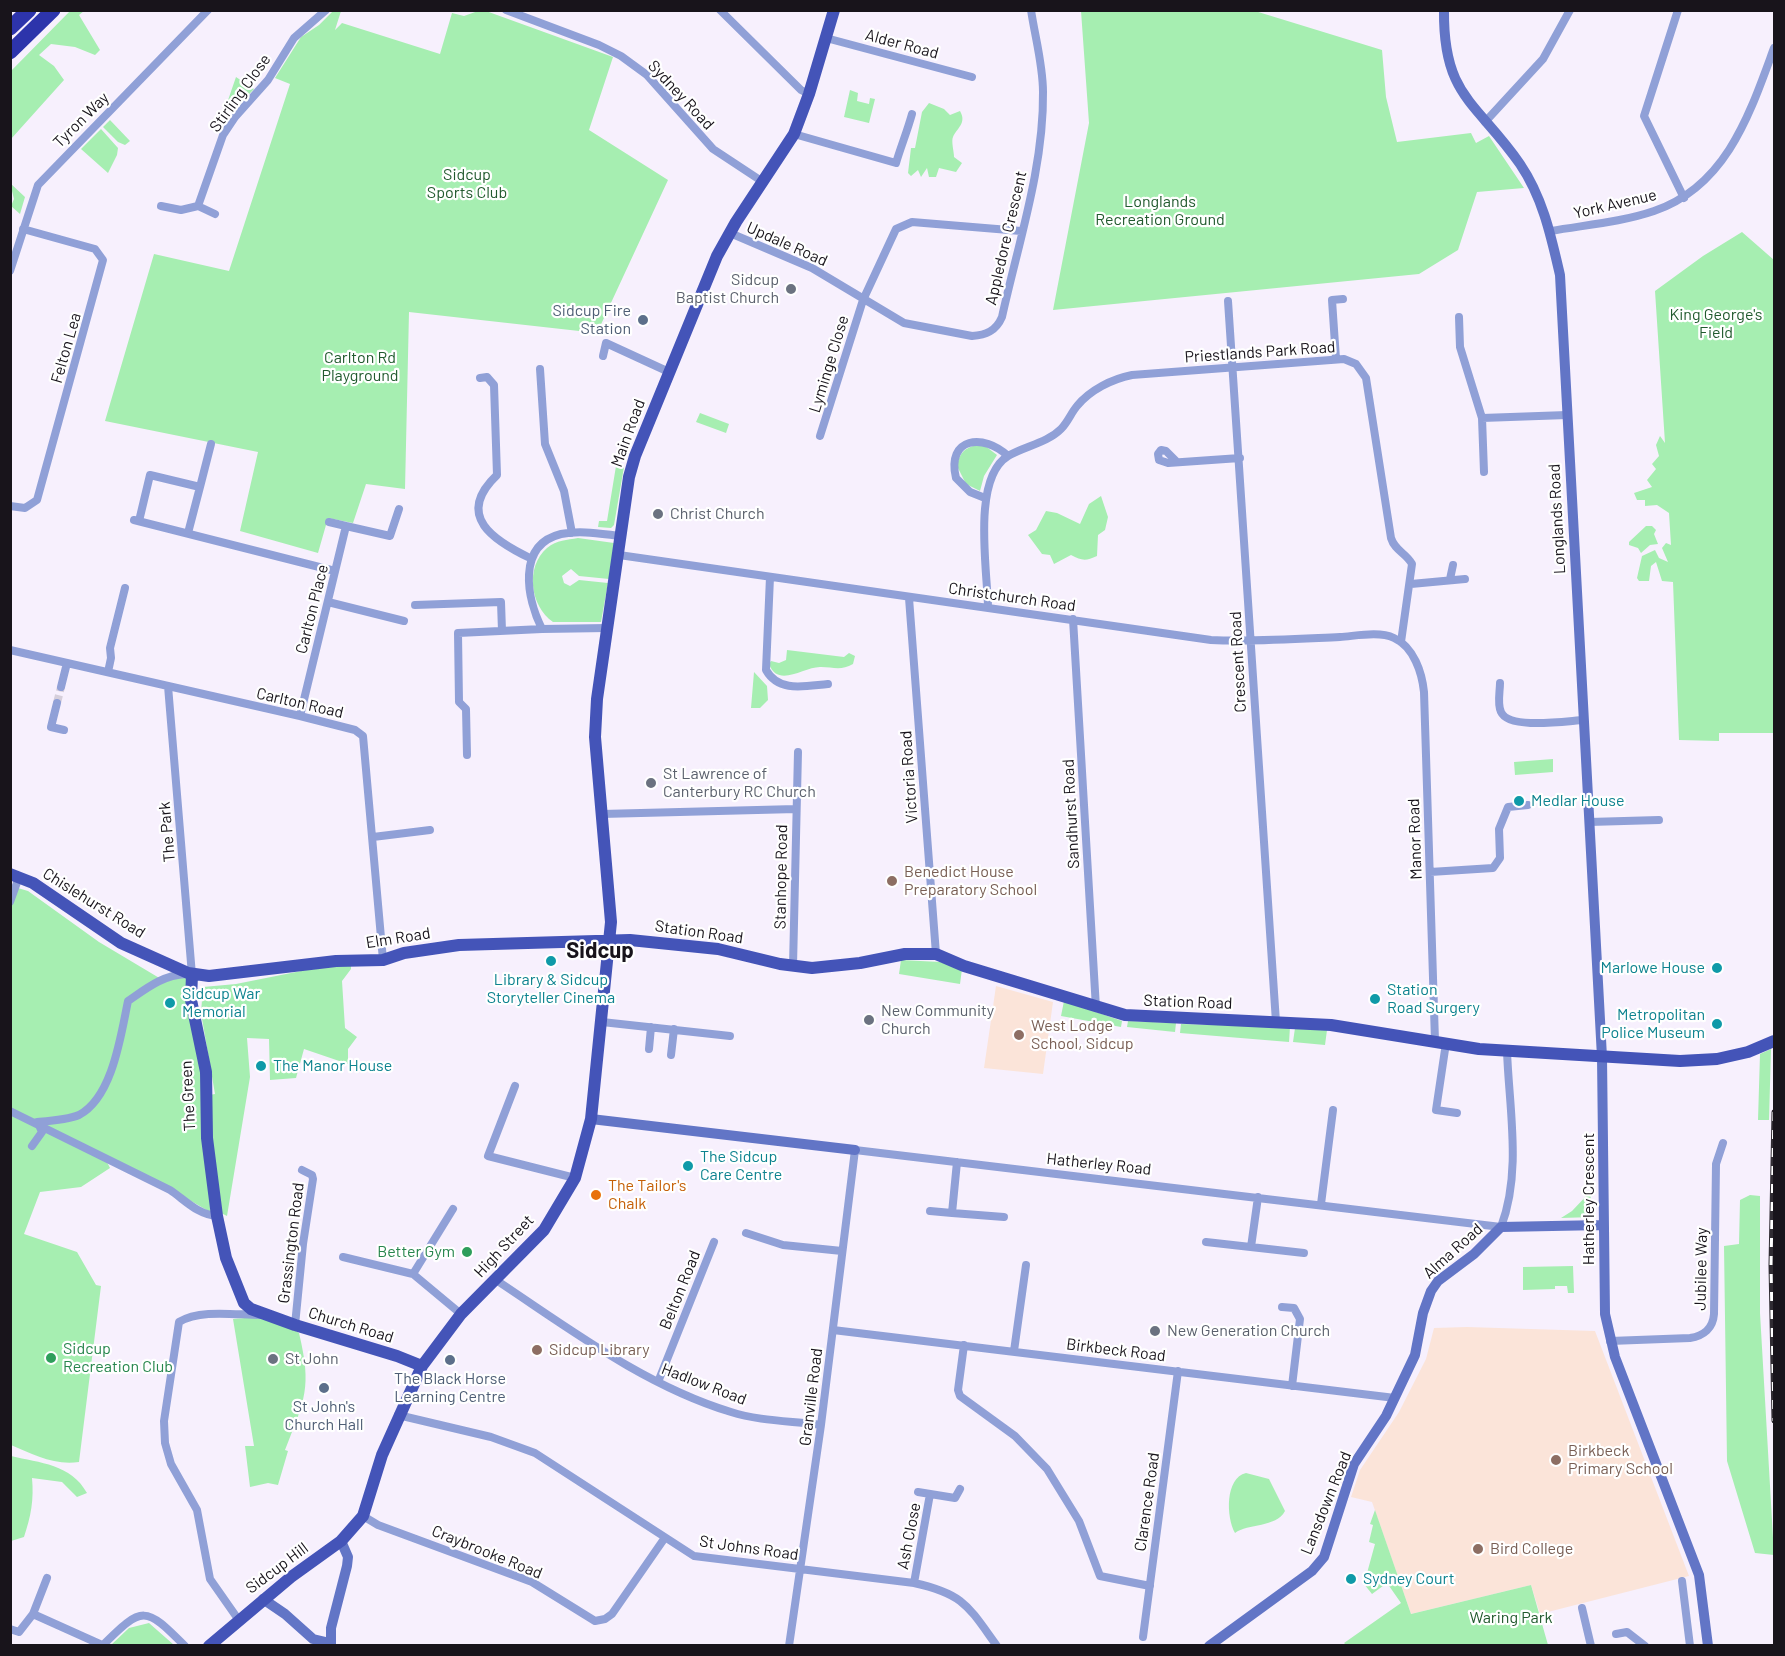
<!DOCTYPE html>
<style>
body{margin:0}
#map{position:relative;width:1785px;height:1656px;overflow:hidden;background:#f7f0fd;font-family:Barlow,sans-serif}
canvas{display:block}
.frame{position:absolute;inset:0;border:12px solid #18141b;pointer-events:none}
</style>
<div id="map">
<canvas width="1785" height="1656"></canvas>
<div class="frame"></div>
</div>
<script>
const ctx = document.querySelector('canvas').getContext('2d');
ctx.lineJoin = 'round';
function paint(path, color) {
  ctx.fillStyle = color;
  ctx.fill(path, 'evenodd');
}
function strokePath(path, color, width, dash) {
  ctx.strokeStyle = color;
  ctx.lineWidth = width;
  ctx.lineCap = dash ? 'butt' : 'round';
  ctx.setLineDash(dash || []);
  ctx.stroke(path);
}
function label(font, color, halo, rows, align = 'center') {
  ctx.font = font + ' Barlow,sans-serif';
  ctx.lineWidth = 4.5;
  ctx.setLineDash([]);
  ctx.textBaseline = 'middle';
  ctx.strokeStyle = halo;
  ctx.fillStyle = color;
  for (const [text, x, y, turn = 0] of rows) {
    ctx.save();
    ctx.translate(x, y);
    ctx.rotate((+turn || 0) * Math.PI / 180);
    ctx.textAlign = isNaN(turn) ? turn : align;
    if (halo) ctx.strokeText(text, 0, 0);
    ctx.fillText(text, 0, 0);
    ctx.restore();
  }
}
paint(new Path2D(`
 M996 986 1053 1002 1043 1074 984 1068Z
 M1467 1327 1595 1331 1689 1576 1540 1614 1531 1585 1411 1614 1372 1502 1351 1497 1360 1470 1399 1412 1426 1359 1434 1328Z`), '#fbe4d9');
paint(new Path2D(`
 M71 10 84 11 79 15 100 50 95 55 75 47 51 44 39 55 54 66 64 80 11 139V71Z
 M333 11H341L335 30 342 23 440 54 452 13 464 16 478 11H486L613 57 589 130 668 180 597 333 409 312 405 489 366 484 353 523 328 518 318 553 240 531 258 452 105 421 154 254 229 271 290 84 275 78 301 37 319 25Z
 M1081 11H1255L1382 50 1386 97 1397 142 1471 133 1476 143 1489 136 1524 188 1477 192 1458 250 1419 274 1053 310 1089 123Z
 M236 77 254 89 233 111 226 106Z
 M850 90 858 93 857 101 869 104 870 98 875 99 869 123 844 117Z
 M929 103 944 109 950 115 960 111C967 123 957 128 953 137 951 141 954 152 954 157L962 163 956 172 939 168 936 177H929L927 168 921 177 918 170 911 176 908 173 911 148H915L922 112Z
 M110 120 130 141 125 145 118 142 103 127Z
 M101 129 118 148 117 155 108 173 81 149Z
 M10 183 25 197 20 214 11 206 14 199Z
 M1742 232 1774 260V733H1719V741L1679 740 1673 582 1662 581 1656 562 1651 566 1649 581H1639L1637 578 1642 556 1655 550 1659 558 1668 562 1662 548 1666 543 1671 545 1669 513 1657 505 1645 506V500H1637L1634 493 1652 487 1647 480 1656 469 1652 464 1659 456 1656 445 1660 436 1665 443 1655 291 1703 256Z
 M700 413 729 424 726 433 696 422Z
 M976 445H984L997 455 984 476 980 491 966 484 957 466C960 453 963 449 976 445Z
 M616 466 624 467 614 525 611 528 598 527 599 521H607Z
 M1101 496 1108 517 1105 530 1098 535 1097 556C1086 561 1082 561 1071 555L1054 564 1050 555 1042 554 1028 535 1036 530 1046 511 1057 513 1080 524 1089 504Z
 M1646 526H1652L1656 530 1654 534 1658 544 1650 545 1641 553 1638 548 1629 545V542Z
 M578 538 614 543 609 579 579 576 571 569 562 576 564 583 570 586 579 580 608 583 601 622H553C530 606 525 567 547 548 557 540 567 540 578 538Z
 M787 650 844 657 849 653 855 656 853 664C841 671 833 667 821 667 805 666 778 689 769 664L771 661 779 663 786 660Z
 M754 672 767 686 768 700 760 708H751Z
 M1553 759V772L1515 775 1514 762Z
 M11 886 28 891 99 942 161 979 192 975 209 1095 215 1094 201 1013 203 987 236 984 351 961V969L342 981 345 1028 357 1037 348 1049V1064L304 1049 296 1078 270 1080 269 1039 247 1038 250 1077 227 1216 217 1211V1216L165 1186 105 1158 110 1168 81 1187 40 1192 24 1234 77 1252 96 1285 101 1286 79 1462C55 1466 32 1454 11 1445Z
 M901 960 940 962 962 969 960 984 899 974Z
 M1064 1001 1122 1021 1121 1027 1061 1016Z
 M1128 1021 1176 1023 1175 1032 1127 1027Z
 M1181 1024 1290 1027 1289 1042 1180 1033Z
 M1295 1028 1327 1030 1325 1045 1293 1042Z
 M1771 1049 1769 1120H1758L1760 1054Z
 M1590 1192 1593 1217 1561 1218 1572 1211Z
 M1750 1195 1760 1196V1313L1774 1555 1755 1553 1727 1461 1724 1246 1739 1244 1740 1200Z
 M1573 1266 1574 1293H1568L1567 1286H1555V1289L1523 1290V1267Z
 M256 1317 282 1322 299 1333C312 1388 305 1399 285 1450L288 1451 278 1485 268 1483 250 1487 245 1446H254L233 1319Z
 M11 1456C40 1463 71 1464 87 1493L77 1497 62 1482 32 1478C34 1500 31 1516 24 1537L11 1541Z
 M1246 1473 1269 1479 1285 1511C1276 1528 1248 1523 1235 1533 1226 1517 1225 1478 1246 1473Z
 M1375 1510 1411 1614 1531 1585 1548 1645H1346L1344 1643 1401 1603 1387 1583 1372 1594 1364 1584 1375 1544 1369 1542 1373 1525 1370 1524Z
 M149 1623 174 1645H111L129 1628Z`), '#a6eeb1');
strokePath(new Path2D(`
 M57 703 61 687`), '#d6cfdb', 8, [8, 4]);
strokePath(new Path2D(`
 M506 10 599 45 621 56 647 75 713 149 763 182
 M720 10 801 90 809 94
 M1678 10 1644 116 1684 198
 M826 38 972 77
 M1485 122 1543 59 1570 10
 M794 134 896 163C901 146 907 132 912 114
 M161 206 181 210 198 206 223 135 235 117 268 80 294 38 326 10
 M198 206 215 214
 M1551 231C1585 225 1622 222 1654 211 1727 186 1750 113 1774 48
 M730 233 812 268 904 323 972 336C986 335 996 331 1002 317 1018 244 1044 167 1043 92 1043 65 1035 37 1031 10
 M10 271 38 185 208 10
 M1228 301 1276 1022
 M1459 317 1460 347 1482 418 1567 415
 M603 356 606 343 669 372
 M1336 359 1332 300 1343 299
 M540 369 545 444 564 491 572 533
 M480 378 487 377 494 385 497 475C454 516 494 541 532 559
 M1482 418 1484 472
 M820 436 863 300 896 229 912 222 1021 231
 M1177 462 1166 451 1161 450 1158 454 1159 460 1168 463 1240 458
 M985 498 970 492 956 478C946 437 984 433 1008 456
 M10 506 25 508 37 500 103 260 95 249 23 229
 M134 520 335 571
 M139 521 150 475 200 487 211 444
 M346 526 390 536 399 509
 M188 533 200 487
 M619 555 1211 640C1254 642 1297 639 1340 637 1356 636 1379 631 1394 638 1414 647 1422 673 1424 692L1435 1041
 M770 577 766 670C779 693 805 686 828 684
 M1450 579 1453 565
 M1411 584 1465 579
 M909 598 936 954
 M328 602 404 621
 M415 605 501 602 502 631
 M988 606C987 568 972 478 1008 456 1025 446 1047 443 1061 429 1068 422 1071 413 1077 406 1090 390 1112 379 1132 375L1344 359 1356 364 1366 378 1391 538C1395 551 1406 553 1412 564L1401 642
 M1073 619 1096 1008
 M607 628 542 629C527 599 516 545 561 534 581 530 602 534 622 536
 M10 650 300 716 355 730 363 736 383 960
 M108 672 111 658 110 648 125 588
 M1500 683C1500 692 1497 704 1501 712 1509 730 1566 721 1584 720
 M168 686 192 975
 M61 687 67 663
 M57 703 51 727 64 730
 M300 716 346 526 329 522
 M467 755 466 709 459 702 458 633 542 629
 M602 814 796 809
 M1589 822 1659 820
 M373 837 430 830
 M1430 872 1493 868 1500 858 1499 829 1508 807 1528 805
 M10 902 19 877
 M793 966 798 752
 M602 1022 730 1036
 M1446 1043 1436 1110 1457 1113
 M649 1049 651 1027
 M671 1055 674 1029
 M515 1086 488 1156 575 1178
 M10 1111 170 1190C185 1200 198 1215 217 1216
 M37 1122C50 1121 67 1120 79 1115 113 1097 121 1034 128 1001 147 988 163 975 186 974
 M32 1146 42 1132 38 1123
 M957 1162 952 1213 1004 1217
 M1321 1204 1333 1110
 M930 1211 952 1213
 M746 1233 783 1245 842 1251
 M1206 1242 1304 1253
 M1251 1247 1258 1197
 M343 1257 413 1274 461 1314
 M413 1274 453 1209
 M496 1280C570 1329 645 1386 731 1412 759 1421 792 1421 821 1425
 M1282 1307 1294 1308 1300 1319 1292 1386
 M295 1325 303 1244 313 1179 312 1175 302 1170
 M833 1330 1395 1398
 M1610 1341 1690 1338C1704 1336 1713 1328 1714 1314L1716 1164 1723 1143
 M964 1345 958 1390 960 1396 1015 1436 1047 1469 1079 1521 1100 1576 1150 1586
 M1014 1351 1026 1265
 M658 1382 714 1242
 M398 1415 491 1437 535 1453 694 1556 914 1583C964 1594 968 1606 997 1646
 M918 1492 955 1498 960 1489
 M363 1516 378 1525 532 1582 595 1621 605 1619 612 1614 664 1539
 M1682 1581 1690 1646
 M914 1583 930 1494
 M1582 1608 1591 1646
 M33 1614 102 1645
 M238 1619 210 1579 197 1510 171 1464 165 1443 164 1421 179 1322C200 1309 236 1315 260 1315
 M10 1629 19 1632 33 1614 47 1578
 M1616 1634 1627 1632 1645 1646
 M1143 1637 1178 1371
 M102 1646C143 1605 145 1606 185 1646
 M789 1646 821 1425 855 1150 1501 1227C1522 1172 1509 1108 1507 1051`), '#90a0d7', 8);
strokePath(new Path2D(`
 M1444 10C1443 97 1477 102 1520 164 1543 198 1551 236 1560 275L1602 1057 1605 1314 1615 1357 1699 1575 1708 1646
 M591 1119 855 1150
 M263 1599 285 1614 313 1639 330 1643
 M331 1646V1628L347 1566 348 1557 341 1541
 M1209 1646 1312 1571 1324 1557 1354 1464 1386 1416 1415 1355 1423 1313 1431 1291 1438 1281 1474 1254 1501 1227 1603 1225`), '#6275c6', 10);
strokePath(new Path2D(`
 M10 874 33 883 121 943 188 973 209 976 336 961 383 960 404 953 459 945 630 940 718 949 780 964 812 968 860 963 905 954H936L964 966 1125 1015 1331 1025 1479 1049 1680 1061 1717 1059 1748 1052 1774 1041
 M192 975 191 1000 206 1072 207 1138 217 1216 226 1258 244 1303 251 1309 295 1325 397 1356 422 1366
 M209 1646 291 1577 341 1541 363 1516 382 1455 422 1366 461 1314 544 1230 575 1178 591 1119 611 922 595 737 597 699 629 477 635 456 717 256 736 222 794 134 809 94 834 10`), '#4454b8', 12);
strokePath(new Path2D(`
 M10 28 29 10
 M10 52 53 10`), '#2d34ab', 15);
const rail = new Path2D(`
 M1774 1112 1771 1265 1774 1421`);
strokePath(rail, '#302c33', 5);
strokePath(rail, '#fff', 3, [9]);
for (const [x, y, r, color] of [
 [791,289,6,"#6b7280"],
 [643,320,6,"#5c6f8a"],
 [658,514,6,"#6b7280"],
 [651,783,6,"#6b7280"],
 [1519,801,6,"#0f9aa8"],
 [892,881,6,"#8d6e63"],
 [551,961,6,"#0f9aa8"],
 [1717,968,6,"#0f9aa8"],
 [1375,999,6,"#0f9aa8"],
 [170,1003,6,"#0f9aa8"],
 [869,1020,6,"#6b7280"],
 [1717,1024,6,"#0f9aa8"],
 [1019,1035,6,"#8d6e63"],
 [261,1066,6,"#0f9aa8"],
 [688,1166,6,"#0f9aa8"],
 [596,1195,6,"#e8710a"],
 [467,1252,6,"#2e9e5b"],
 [1155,1331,6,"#6b7280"],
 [537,1350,6,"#8d6e63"],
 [51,1358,6,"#2e9e5b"],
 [273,1359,6,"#6b7280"],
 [450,1360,6,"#5c6f8a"],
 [324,1388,6,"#5c6f8a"],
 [1556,1460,6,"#8d6e63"],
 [1478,1549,6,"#8d6e63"],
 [1351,1579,6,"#0f9aa8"]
]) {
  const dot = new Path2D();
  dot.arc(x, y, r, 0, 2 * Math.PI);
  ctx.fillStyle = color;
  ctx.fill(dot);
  strokePath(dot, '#fff', 2);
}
label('16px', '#18141b', '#fff', [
 ["Alder Road",902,44,15],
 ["Stirling Close",240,93,-54],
 ["Sydney Road",681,95,47],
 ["Tyron Way",81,120,-45],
 ["York Avenue",1615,204,-13],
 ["Appledore Crescent",1006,238,-77],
 ["Updale Road",787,244,24],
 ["Felton Lea",66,348,-74],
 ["Priestlands Park Road",1260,352,-4],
 ["Lyminge Close",829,364,-73],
 ["Main Road",628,433,-70],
 ["Longlands Road",1557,519,-93],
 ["Christchurch Road",1012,597,8],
 ["Carlton Place",312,609,-76],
 ["Crescent Road",1238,662,-93],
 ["Carlton Road",300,703,13],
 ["Victoria Road",909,777,-94],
 ["Sandhurst Road",1071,814,-93],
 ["The Park",167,832,-95],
 ["Manor Road",1415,839,-92],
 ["Stanhope Road",781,877,-89],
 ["Chislehurst Road",94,903,32],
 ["Station Road",699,932,8],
 ["Elm Road",398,938,-9],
 ["Station Road",1188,1002,2],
 ["The Green",188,1096,-93],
 ["Hatherley Road",1099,1164,6],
 ["Hatherley Crescent",1589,1199,-90],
 ["Grassington Road",291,1243,-83],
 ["High Street",504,1246,-47],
 ["Alma Road",1453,1251,-42],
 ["Jubilee Way",1701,1269,-89],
 ["Belton Road",680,1290,-68],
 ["Church Road",351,1325,17],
 ["Birkbeck Road",1116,1350,7],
 ["Hadlow Road",704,1384,21],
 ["Granville Road",811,1397,-83],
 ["Clarence Road",1147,1502,-82],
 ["Lansdown Road",1326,1503,-68],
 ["Ash Close",909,1536,-79],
 ["St Johns Road",749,1548,8],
 ["Craybrooke Road",487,1552,22],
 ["Sidcup Hill",277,1568,-37]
]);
label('16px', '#215a2e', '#fff', [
 ["Sidcup",467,175],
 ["Sports Club",467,193],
 ["Longlands",1160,202],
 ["Recreation Ground",1160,220],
 ["King George's",1716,315],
 ["Field",1716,333],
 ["Carlton Rd",360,358],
 ["Playground",360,376],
 ["Waring Park",1511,1618]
]);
label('16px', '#5b616d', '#fff', [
 ["Sidcup",779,280,"right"],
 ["Baptist Church",779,298,"right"],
 ["Christ Church",670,514],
 ["St Lawrence of",663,774],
 ["Canterbury RC Church",663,792],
 ["New Community",881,1011],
 ["Church",881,1029],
 ["New Generation Church",1167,1331],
 ["St John",285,1359]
], 'left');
label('16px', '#4e5e75', '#fff', [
 ["Sidcup Fire",631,311,"right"],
 ["Station",631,329,"right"],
 ["The Black Horse",450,1379],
 ["Learning Centre",450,1397],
 ["St John's",324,1407],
 ["Church Hall",324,1425]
]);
label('16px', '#0d838f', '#fff', [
 ["Medlar House",1531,801],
 ["Marlowe House",1705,968,"right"],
 ["Library & Sidcup",551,980,"center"],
 ["Storyteller Cinema",551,998,"center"],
 ["Station",1387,990],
 ["Road Surgery",1387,1008],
 ["Sidcup War",182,994],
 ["Memorial",182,1012],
 ["Metropolitan",1705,1015,"right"],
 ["Police Museum",1705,1033,"right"],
 ["The Manor House",273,1066],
 ["The Sidcup",700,1157],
 ["Care Centre",700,1175],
 ["Sydney Court",1363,1579]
], 'left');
label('16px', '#785e54', '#fff', [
 ["Benedict House",904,872],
 ["Preparatory School",904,890],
 ["West Lodge",1031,1026],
 ["School, Sidcup",1031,1044],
 ["Sidcup Library",549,1350],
 ["Birkbeck",1568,1451],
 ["Primary School",1568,1469],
 ["Bird College",1490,1549]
], 'left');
label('16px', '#c56008', '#fff', [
 ["The Tailor's",608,1186],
 ["Chalk",608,1204]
], 'left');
label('16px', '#27864d', '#fff', [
 ["Better Gym",455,1252],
 ["Sidcup",63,1349,"left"],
 ["Recreation Club",63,1367,"left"]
], 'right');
label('bold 22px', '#18141b', '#fff', [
 ["Sidcup",600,951]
]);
</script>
